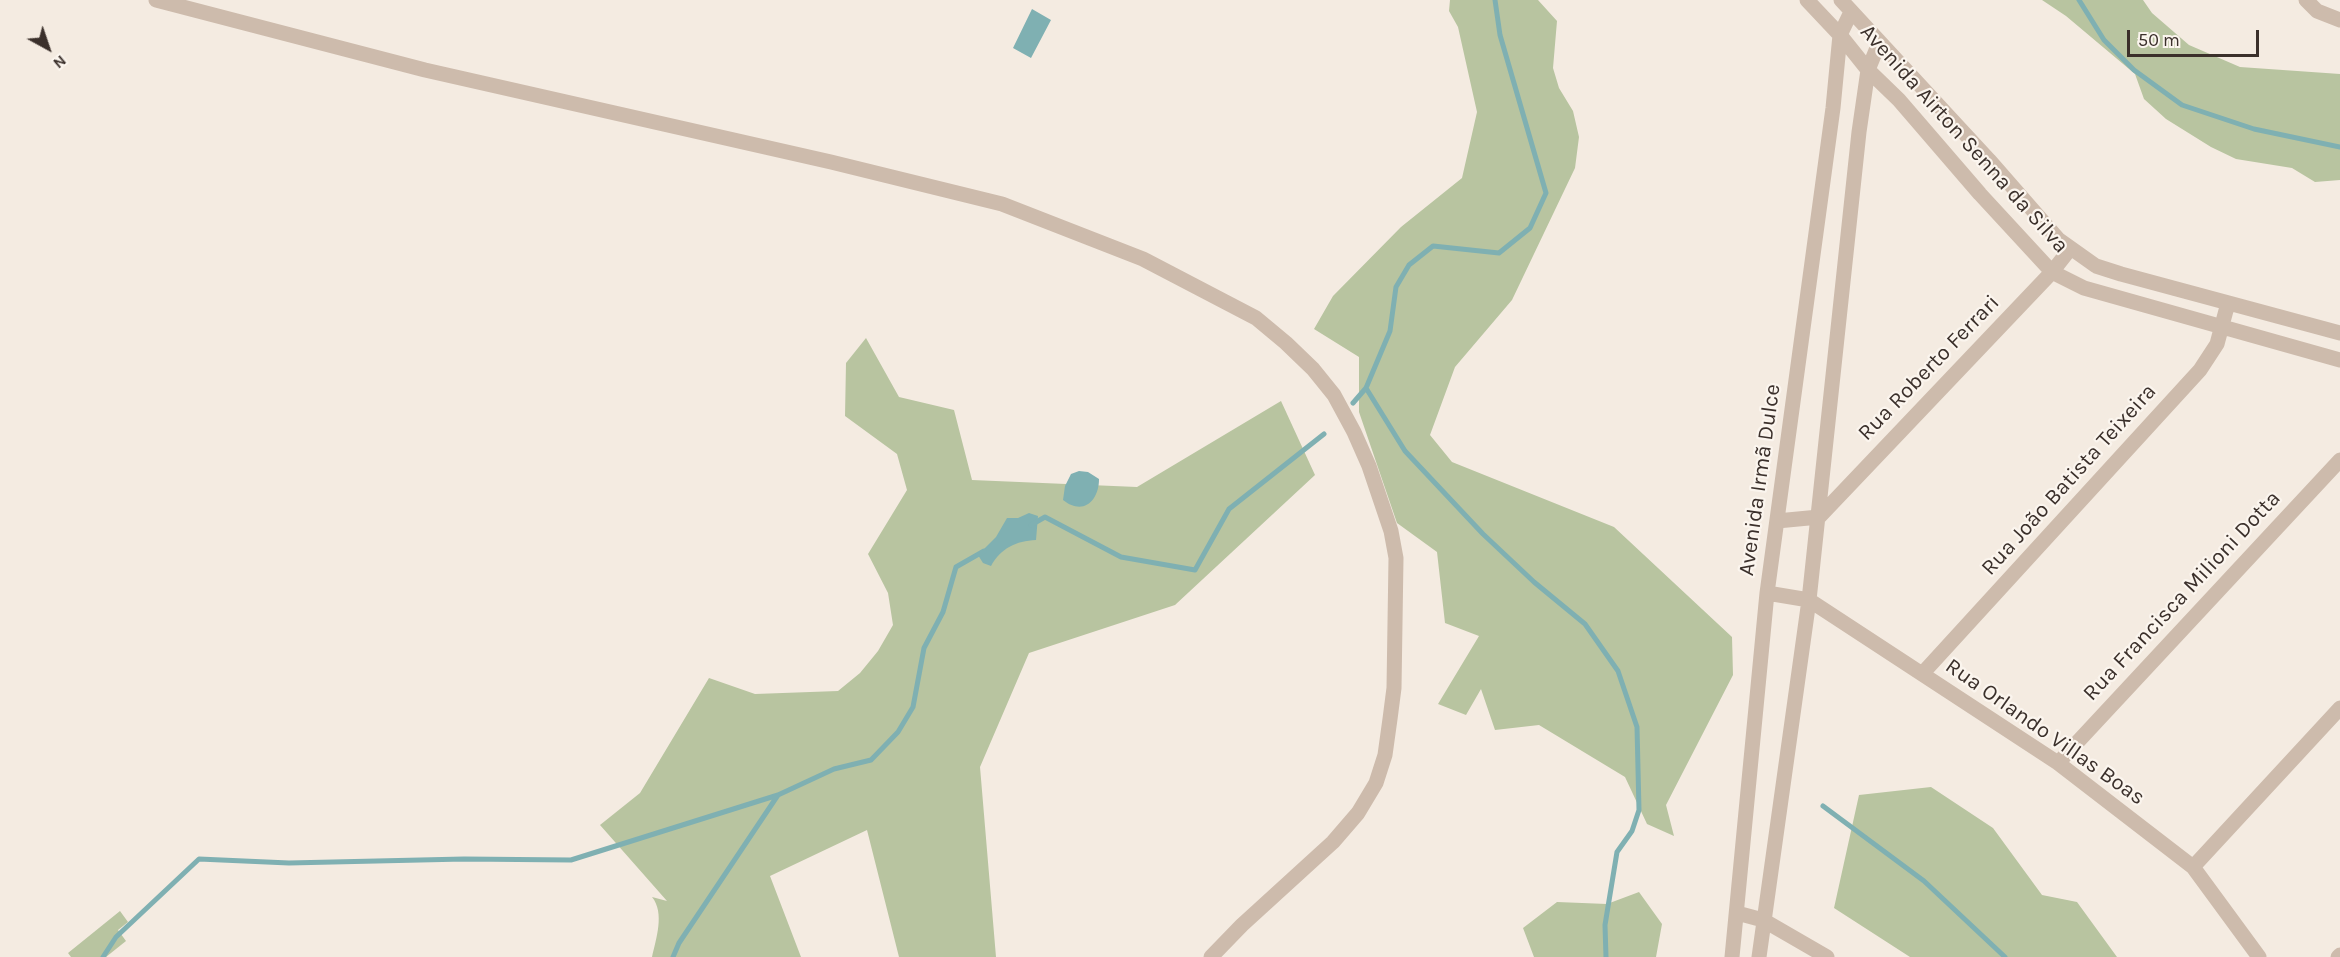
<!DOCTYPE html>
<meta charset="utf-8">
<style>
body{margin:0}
#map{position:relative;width:2340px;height:957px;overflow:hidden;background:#f4ebe1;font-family:Karla,sans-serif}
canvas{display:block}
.north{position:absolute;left:18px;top:18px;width:60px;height:60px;-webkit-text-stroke:4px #fbf5ee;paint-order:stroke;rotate:140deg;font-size:16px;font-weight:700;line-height:24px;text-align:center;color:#3b302b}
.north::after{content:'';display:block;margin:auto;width:21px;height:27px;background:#3b302b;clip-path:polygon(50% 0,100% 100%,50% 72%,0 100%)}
.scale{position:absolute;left:2127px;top:30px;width:132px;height:27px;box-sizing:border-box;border:3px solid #3b302b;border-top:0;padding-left:8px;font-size:18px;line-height:21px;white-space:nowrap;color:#3b302b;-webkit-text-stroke:4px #fbf5ee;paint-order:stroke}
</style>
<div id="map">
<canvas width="2340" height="957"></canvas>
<div class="north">N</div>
<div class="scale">50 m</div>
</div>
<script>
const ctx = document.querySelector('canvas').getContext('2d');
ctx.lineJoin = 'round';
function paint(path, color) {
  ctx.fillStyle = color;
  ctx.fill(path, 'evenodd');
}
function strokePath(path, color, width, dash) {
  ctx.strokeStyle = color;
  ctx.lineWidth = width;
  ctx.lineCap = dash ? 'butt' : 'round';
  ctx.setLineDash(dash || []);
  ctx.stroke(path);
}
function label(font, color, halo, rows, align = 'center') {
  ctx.font = font + ' Karla,sans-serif';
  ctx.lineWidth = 4.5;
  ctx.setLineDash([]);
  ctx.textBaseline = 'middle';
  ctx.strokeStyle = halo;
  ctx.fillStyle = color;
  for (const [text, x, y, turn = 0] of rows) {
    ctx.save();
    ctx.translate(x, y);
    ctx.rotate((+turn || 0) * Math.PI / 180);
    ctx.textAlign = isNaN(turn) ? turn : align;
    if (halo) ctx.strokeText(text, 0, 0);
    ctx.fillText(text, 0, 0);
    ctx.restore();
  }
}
paint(new Path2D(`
 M1450 0H1538L1557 21 1553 68 1559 88 1573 111 1579 137 1575 168 1512 300 1455 367 1430 435 1452 462 1614 527 1732 637 1733 675 1666 805 1674 836 1647 824 1625 777 1539 725 1495 730 1481 689 1466 715 1438 704 1479 636 1445 623 1437 552 1397 523 1359 412V357L1314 329 1333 296 1401 227 1462 178 1477 112 1458 27 1449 11Z
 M2042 0H2143L2152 13 2189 45 2240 67 2340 74V180L2315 182 2292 168 2236 159 2211 147 2166 119 2144 99 2135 74 2066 16Z
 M866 338 899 397 954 410 972 480 1137 487 1281 401 1315 475 1175 605 1029 653 980 767 996 957H899L867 830 770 876 801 957H652C656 939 665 913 652 897L667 901 600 825 640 793 709 678 755 694 838 691 860 673 878 651 893 625 888 593 868 554 907 490 897 454 845 416 846 363Z
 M1931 787 1993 828 2042 895 2077 902 2117 957H1910L1834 908 1859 795Z
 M1639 892 1662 924 1656 957H1534L1523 928 1557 902 1607 904Z
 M120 911 128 922 118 930 126 941 106 957H71L68 953Z`), '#b8c4a0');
paint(new Path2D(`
 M1032 9 1051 20 1031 58 1013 48Z
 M1079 471 1088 472 1099 479C1099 501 1083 516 1063 500L1065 486 1071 474Z
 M1029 513 1038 516 1036 540C1016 541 1001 548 991 566L983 563 978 555 996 537 1007 518H1018Z`), '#7fb0b2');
strokePath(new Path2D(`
 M2079 0 2104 40 2134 70 2182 105 2254 129 2340 147
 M1366 388 1405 451 1483 534 1534 582 1585 624 1618 671 1637 727 1639 810 1632 831 1617 852 1605 925 1606 957
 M1353 403 1366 388 1390 331 1396 287 1409 265 1433 246 1499 253 1530 228 1546 193 1500 35 1495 0
 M1031 525 1045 517 1121 557 1195 570 1229 509 1324 434
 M1823 806 1924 881 2005 957
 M103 957 116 937 199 859 289 863 464 859 571 860 778 795
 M673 957 679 943 778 795 834 769 871 760 898 732 913 707 924 648 943 612 956 567 984 551`), '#7fb0b2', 5);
strokePath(new Path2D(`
 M156 0 425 70 831 162 1002 204 1143 259 1256 318 1286 343 1313 369 1334 395 1354 432 1369 466 1391 531 1396 558 1394 688 1390 719 1385 755 1376 783 1358 813 1333 842 1242 925 1211 957
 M1807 0 1840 35 1868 70 1899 100 1980 194 2052 272 2084 288 2340 360
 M1841 0 1989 160 2058 239 2096 266 2121 274 2340 333
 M2306 0 2317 11 2340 20
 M1777 521 1819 517 2052 272 2070 249
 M1767 593 1809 600 2058 763 2193 867 2259 957
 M1922 674 2200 370 2217 344 2228 303
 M2058 763 2340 460
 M2193 867 2340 708
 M1737 913 1763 920 1827 957
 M1732 957 1767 593 1833 108 1840 35 1851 12
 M1759 957 1809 600 1859 132 1868 70 1879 43
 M2338 957 2340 955`), '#cdbbac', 15);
label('22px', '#3b302b', '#fbf5ee', [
 ["Avenida Airton Senna da Silva",1964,139,48],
 ["Rua Roberto Ferrari",1929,368,-46],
 ["Avenida Irmã Dulce",1760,480,-82],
 ["Rua João Batista Teixeira",2069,480,-48],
 ["Rua Francisca Milioni Dotta",2182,596,-47],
 ["Rua Orlando Villas Boas",2045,732,35]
]);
</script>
